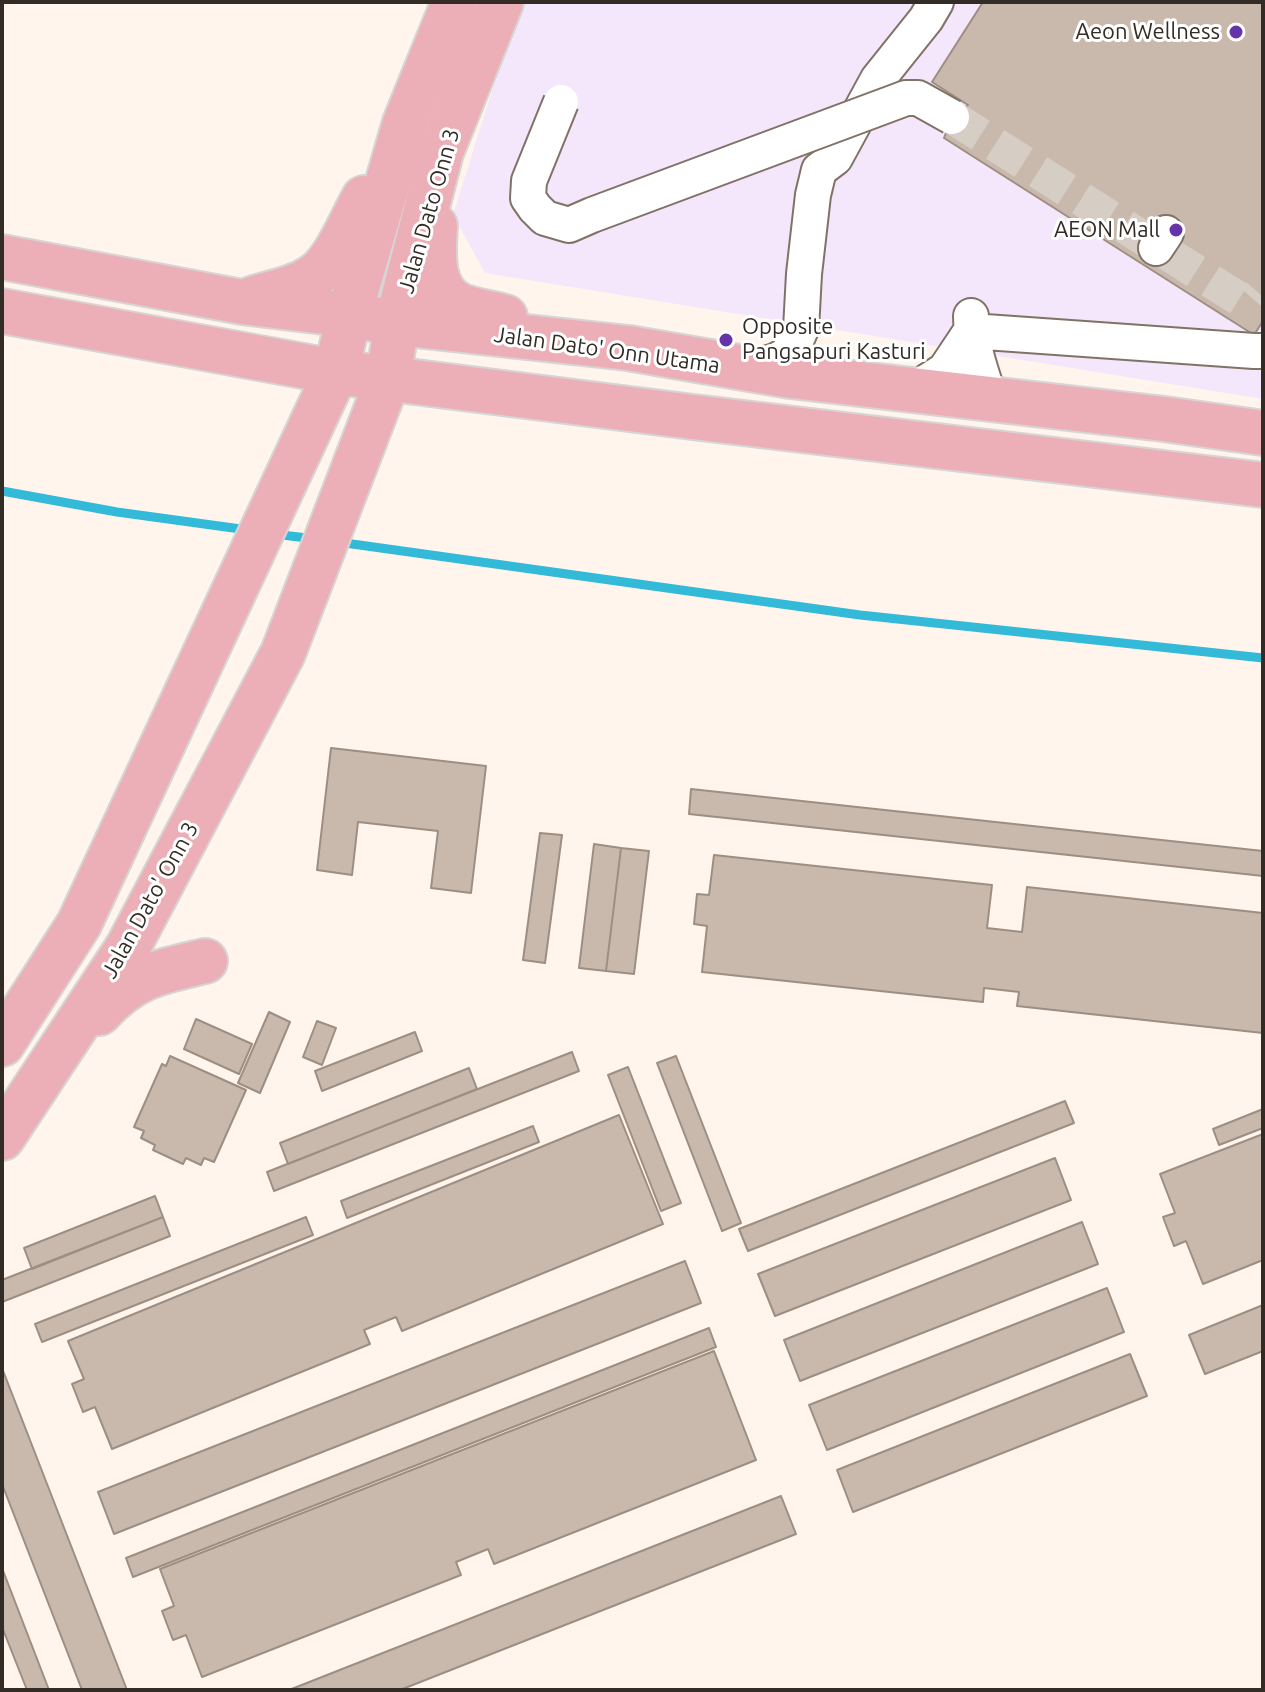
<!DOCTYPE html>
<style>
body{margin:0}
#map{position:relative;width:1265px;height:1692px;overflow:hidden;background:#fff5ec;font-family:Ubuntu,sans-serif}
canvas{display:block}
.frame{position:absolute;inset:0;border:4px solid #322b26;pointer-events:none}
</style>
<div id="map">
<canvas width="1265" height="1692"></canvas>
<div class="frame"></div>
</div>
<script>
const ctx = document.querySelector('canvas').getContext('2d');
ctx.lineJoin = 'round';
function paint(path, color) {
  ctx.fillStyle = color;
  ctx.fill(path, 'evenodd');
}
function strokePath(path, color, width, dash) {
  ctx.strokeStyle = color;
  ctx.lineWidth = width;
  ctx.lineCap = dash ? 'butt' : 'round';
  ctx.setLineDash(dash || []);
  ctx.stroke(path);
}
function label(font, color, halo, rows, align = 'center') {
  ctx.font = font + ' Ubuntu,sans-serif';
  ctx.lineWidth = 6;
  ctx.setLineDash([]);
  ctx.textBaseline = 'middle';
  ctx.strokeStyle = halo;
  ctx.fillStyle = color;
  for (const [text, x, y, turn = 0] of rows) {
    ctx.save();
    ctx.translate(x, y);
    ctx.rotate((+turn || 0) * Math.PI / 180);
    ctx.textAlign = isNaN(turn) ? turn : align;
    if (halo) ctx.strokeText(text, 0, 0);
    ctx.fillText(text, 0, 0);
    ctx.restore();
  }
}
paint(new Path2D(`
 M525 2H1263V399L485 273 453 215 506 46Z`), '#f4e7fb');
strokePath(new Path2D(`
 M2 491 117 512 248 530
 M274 534 315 539
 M338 542 860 615 1263 658`), '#32bad8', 9);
const building = new Path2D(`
 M983 2H1263V321L1254 335 944 138 952 117 968 105 932 82Z
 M331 748 486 766 471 893 431 888 438 831 358 822 352 875 317 870Z
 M691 789 1263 851V876L689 814Z
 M540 833 562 835 545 963 523 960Z
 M594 844 621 848 606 971 579 968Z
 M621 848 649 851 634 974 606 971Z
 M714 855 992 885 987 928 1022 932 1027 887 1263 913V1033L1017 1006 1019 992 984 988 983 1002 702 972 707 926 694 924 697 894 709 895Z
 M269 1012 290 1022 260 1093 238 1083Z
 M196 1019 252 1044 239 1074 184 1049Z
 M317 1021 336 1028 322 1065 303 1057Z
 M415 1032 422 1051 322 1091 315 1071Z
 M572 1052 579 1071 274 1191 267 1172Z
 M170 1056 246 1090 214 1162 204 1158 201 1165 186 1158 183 1164 153 1150 155 1145 141 1138 144 1131 134 1127 162 1064 166 1066Z
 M676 1056 741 1223 722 1231 657 1063Z
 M628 1067 681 1203 661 1211 608 1075Z
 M469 1068 477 1089 288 1164 280 1143Z
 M1065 1101 1074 1123 748 1251 739 1229Z
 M1263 1109V1128L1219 1145 1213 1129Z
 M619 1115 663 1224 402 1331 396 1317 364 1330 370 1344 112 1449 95 1407 83 1412 72 1384 84 1379 68 1341Z
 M533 1126 539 1142 347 1218 341 1201Z
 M1263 1134V1260L1203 1284 1186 1241 1174 1246 1163 1217 1175 1213 1160 1174Z
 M1055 1158 1071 1200 775 1316 758 1274Z
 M155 1196 163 1217 32 1269 24 1248Z
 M163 1217 170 1236 2 1302V1280Z
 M306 1217 313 1235 42 1342 35 1324Z
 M1082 1222 1098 1264 800 1381 784 1340Z
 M685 1261 701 1303 114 1534 98 1492Z
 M1107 1288 1124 1332 827 1450 809 1405Z
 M1263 1305V1351L1205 1374 1189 1335Z
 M709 1328 716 1347 133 1577 126 1558Z
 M714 1351 756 1460 494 1564 488 1549 456 1562 461 1575 202 1677 186 1635 173 1640 162 1611 174 1606 160 1569Z
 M1130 1354 1147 1396 853 1512 837 1470Z
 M2 1368 127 1690H82L2 1484Z
 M781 1496 796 1534 400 1690H289Z
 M2 1568 49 1690H27L2 1627Z`);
paint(building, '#c9b9ac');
strokePath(building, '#9e8e82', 2);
strokePath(new Path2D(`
 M952 117 1244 302H1253L1260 294`), '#d6cdc4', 34, [34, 17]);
const minor = new Path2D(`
 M1156 248 1166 233
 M971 316C971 345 981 372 990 399
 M971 331 1254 351H1263
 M746 369 775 361 785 356 795 343 801 329 804 274 813 195 819 170 835 158 878 79 926 19 936 2
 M914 390 945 370 971 331`);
const major = new Path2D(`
 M435 226C433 254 430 293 461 306 475 311 491 313 505 317
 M2 257 242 302 349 315 397 323 628 348 791 376 1164 419 1263 433
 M252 299C274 292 299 288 317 274 337 258 351 221 364 198
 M2 311 336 372 693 417 1263 485
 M99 1013C133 976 158 972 205 961
 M2 1044 79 924 336 372 349 315 405 123 454 2
 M2 1138 128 947 283 653 388 379 397 323 441 152 501 2`);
strokePath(minor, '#817266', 38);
strokePath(major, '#d6d5d4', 48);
strokePath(minor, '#fff', 34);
strokePath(major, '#edafb7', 44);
const minorBridge = new Path2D(`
 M561 102 529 181 528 198 535 208 545 218 569 225 592 215 906 98H918L952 117`);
strokePath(minorBridge, '#817266', 38, []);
strokePath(minorBridge, '#fff', 34);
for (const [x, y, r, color] of [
 [1236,32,8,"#6533aa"],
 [1176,230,8,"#6533aa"],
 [726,340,8,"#6533aa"]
]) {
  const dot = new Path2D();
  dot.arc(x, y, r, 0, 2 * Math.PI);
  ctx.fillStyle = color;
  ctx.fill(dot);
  strokePath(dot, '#fff', 3);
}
label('22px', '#322b26', '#fff', [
 ["Aeon Wellness",1220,32],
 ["AEON Mall",1160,230],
 ["Opposite",742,327,"left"],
 ["Pangsapuri Kasturi",742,352,"left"]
], 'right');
label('22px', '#322b26', '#fff', [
 ["Jalan Dato Onn 3",429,211,-74],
 ["Jalan Dato' Onn Utama",607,350,8],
 ["Jalan Dato' Onn 3",150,900,-61]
]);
</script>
